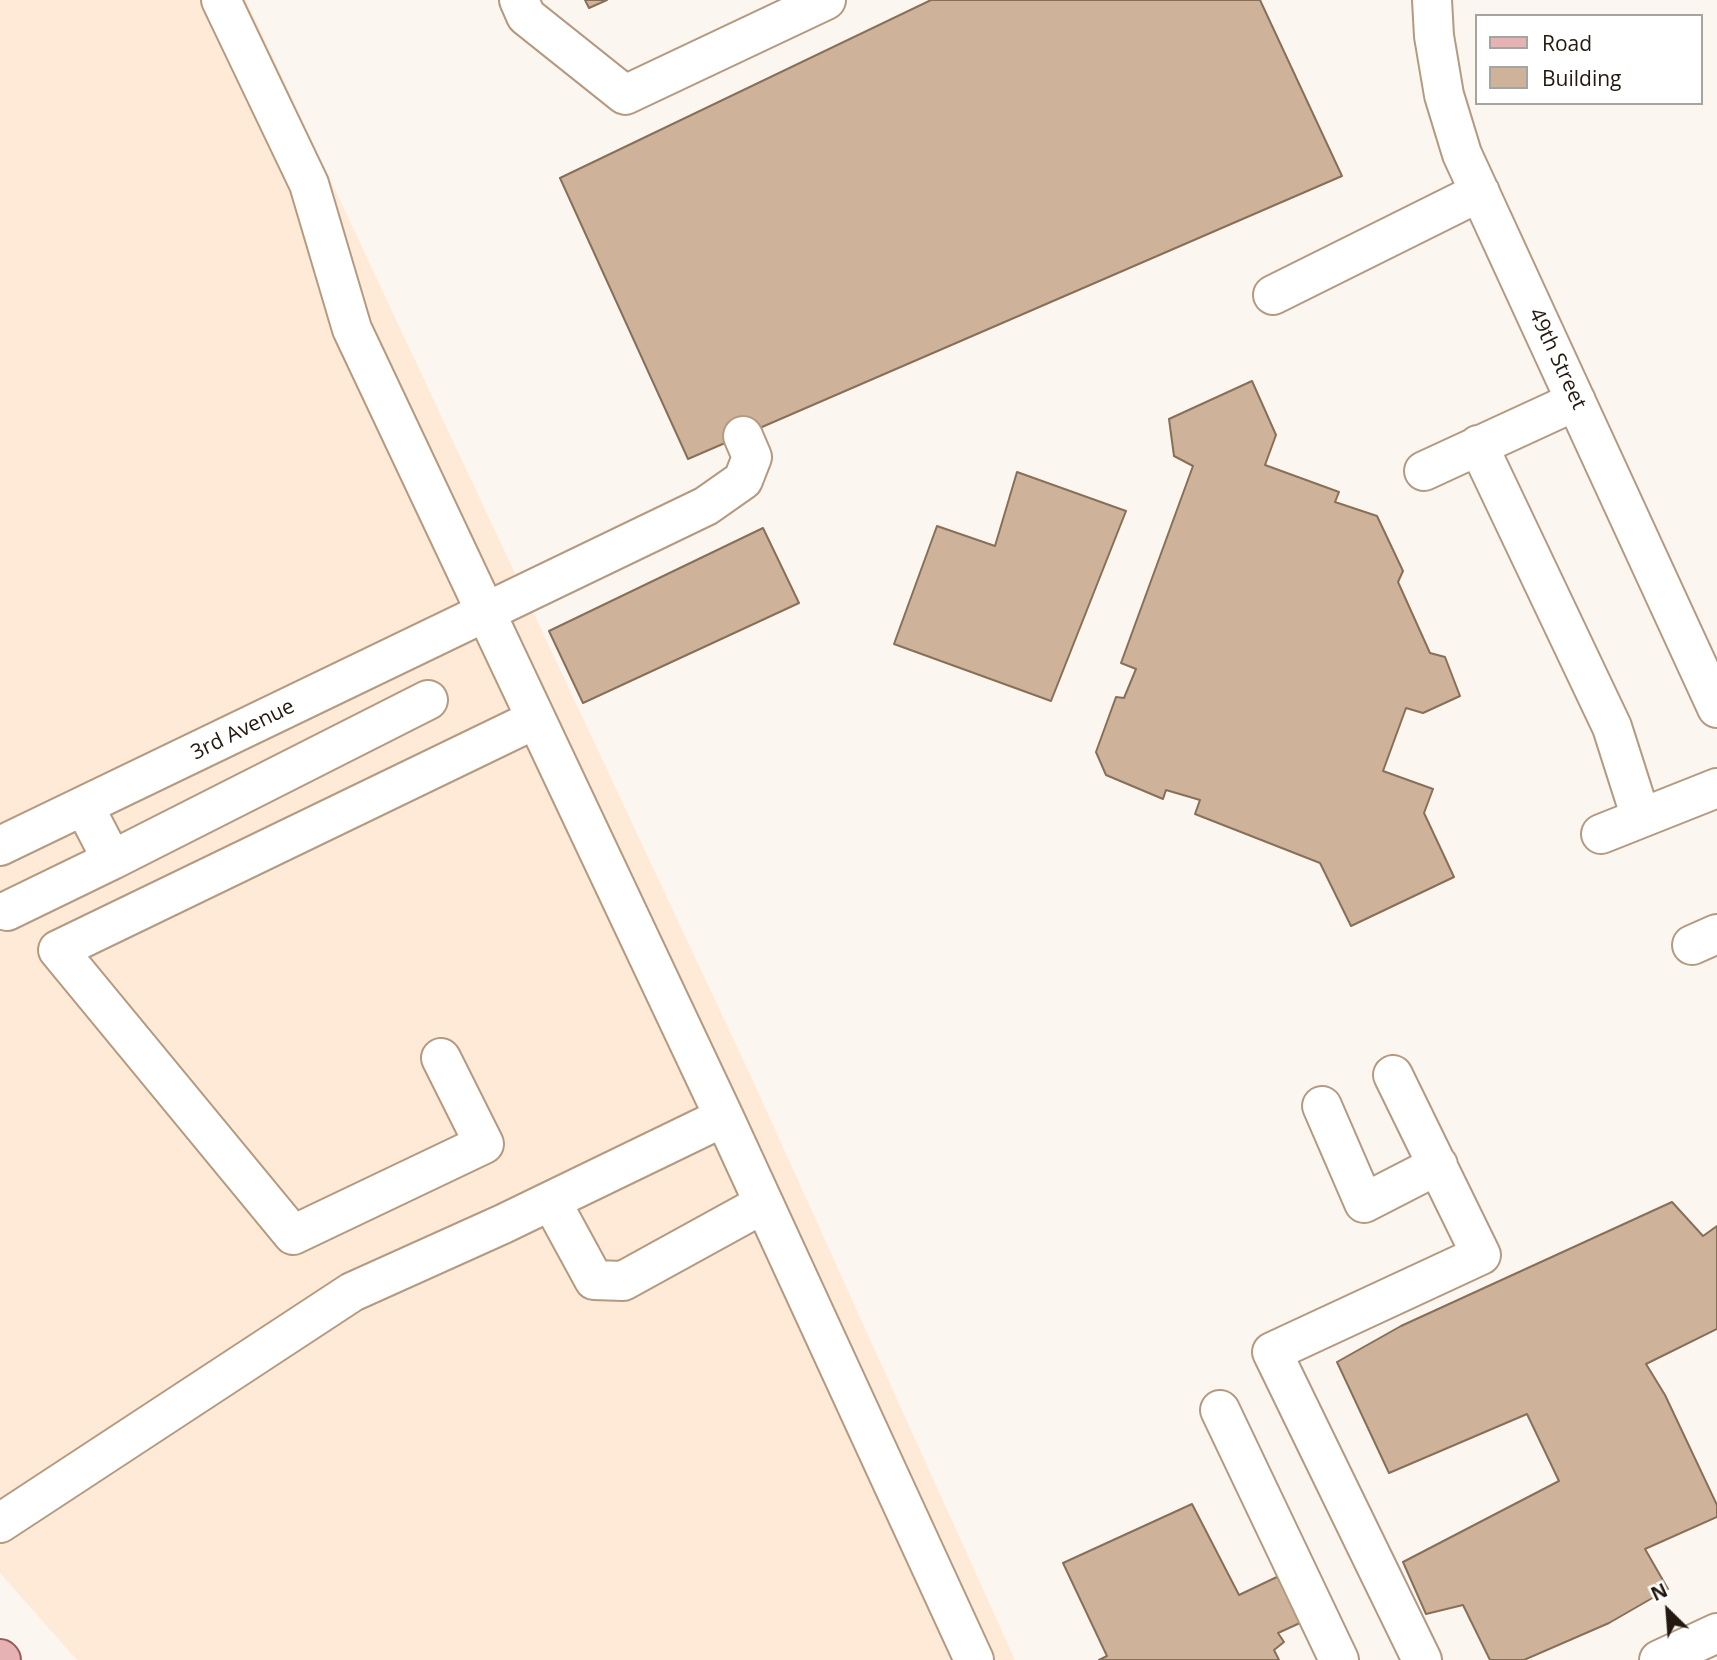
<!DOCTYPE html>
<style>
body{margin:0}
#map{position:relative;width:1717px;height:1660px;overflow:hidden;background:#fbf6f0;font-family:"Open Sans",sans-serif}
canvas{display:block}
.legend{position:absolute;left:1475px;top:14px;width:228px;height:91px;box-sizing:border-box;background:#fff;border:2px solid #a7a39f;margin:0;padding:9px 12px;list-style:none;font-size:21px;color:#231910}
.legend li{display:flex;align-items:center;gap:14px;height:35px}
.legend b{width:35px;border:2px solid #a7a39f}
.north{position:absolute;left:1633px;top:1576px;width:70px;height:70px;-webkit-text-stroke:5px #fff;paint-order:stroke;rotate:335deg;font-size:19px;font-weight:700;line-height:28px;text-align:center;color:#231910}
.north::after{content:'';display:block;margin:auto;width:24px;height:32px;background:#231910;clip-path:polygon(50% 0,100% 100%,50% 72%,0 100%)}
</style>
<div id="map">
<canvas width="1717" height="1660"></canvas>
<ul class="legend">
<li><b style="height:9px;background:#e6b2b4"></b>Road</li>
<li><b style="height:19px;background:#ceb39a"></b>Building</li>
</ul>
<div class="north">N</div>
</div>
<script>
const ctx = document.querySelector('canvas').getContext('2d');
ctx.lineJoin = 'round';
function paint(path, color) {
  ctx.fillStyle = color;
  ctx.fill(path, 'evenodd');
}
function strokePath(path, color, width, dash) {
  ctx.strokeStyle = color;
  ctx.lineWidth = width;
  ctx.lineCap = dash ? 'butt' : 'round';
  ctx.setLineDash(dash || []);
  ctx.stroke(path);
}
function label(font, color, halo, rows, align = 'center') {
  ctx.font = font + ' "Open Sans",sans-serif';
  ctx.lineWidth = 6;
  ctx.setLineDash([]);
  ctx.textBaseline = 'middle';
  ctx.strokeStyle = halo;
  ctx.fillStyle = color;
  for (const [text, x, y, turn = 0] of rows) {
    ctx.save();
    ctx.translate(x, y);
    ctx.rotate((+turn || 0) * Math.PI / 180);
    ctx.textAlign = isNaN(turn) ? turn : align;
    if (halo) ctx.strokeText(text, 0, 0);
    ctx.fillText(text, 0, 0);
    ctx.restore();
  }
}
paint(new Path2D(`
 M0 0H246L753 1081 1015 1660H77L0 1573Z`), '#feead6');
const building = new Path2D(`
 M585 0H607L589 8Z
 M931 0H1260L1342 176 688 459 560 178Z
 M1252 381 1276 435 1265 465 1339 492 1335 502 1377 516 1403 571 1398 582 1430 653 1445 657 1460 696 1423 713 1406 708 1383 771 1433 789 1424 813 1454 877 1351 926 1320 863 1195 814 1200 800 1166 790 1163 799 1106 775 1096 752 1116 697 1124 698 1136 669 1121 663 1193 466 1174 456 1169 419Z
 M1017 472 1126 511 1051 701 894 644 937 526 995 546Z
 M763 528 799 603 583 703 549 631Z
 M1672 1202 1703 1236 1717 1226V1329L1646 1364 1665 1395 1717 1505V1517L1645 1549 1668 1589 1609 1623 1524 1660H1490L1463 1605 1426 1614 1403 1562 1559 1481 1527 1414 1389 1473 1337 1362 1401 1326Z
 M1192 1504 1239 1595 1279 1576 1300 1623 1278 1633 1284 1642 1274 1650 1279 1660H1099L1107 1656 1063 1563Z`);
paint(building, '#ceb39a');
strokePath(building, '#886f57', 2);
const minor = new Path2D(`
 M221 0 309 184 352 329 724 1117 974 1660
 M519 0 526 16 625 95 826 0
 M1432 0 1434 36 1444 95 1462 154 1717 708
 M1273 295 1480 192
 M1478 445 1612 727 1641 818
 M1424 471 1576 401
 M84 806 112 860 428 700
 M1601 834 1717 788
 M0 846 706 506 743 480 752 457 743 436
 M7 911 112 860
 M1692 945 1717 934
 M441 1058 484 1144 293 1235 58 950 536 719
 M1393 1075 1481 1255 1272 1352 1422 1660
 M1322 1106 1364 1203 1438 1165
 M551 1201 594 1280 623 1281 763 1204
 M1220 1410 1339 1660
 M0 1523 352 1292 503 1224 724 1117
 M1659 1660 1717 1633`);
const major = new Path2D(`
 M0 1659 1 1660`);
strokePath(minor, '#b49a81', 42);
strokePath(major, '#975b5a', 42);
strokePath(minor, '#fff', 38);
strokePath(major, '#e6b2b4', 38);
label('21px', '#231910', '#fff', [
 ["49th Street",1557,359,65],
 ["3rd Avenue",243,730,-26]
]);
</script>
